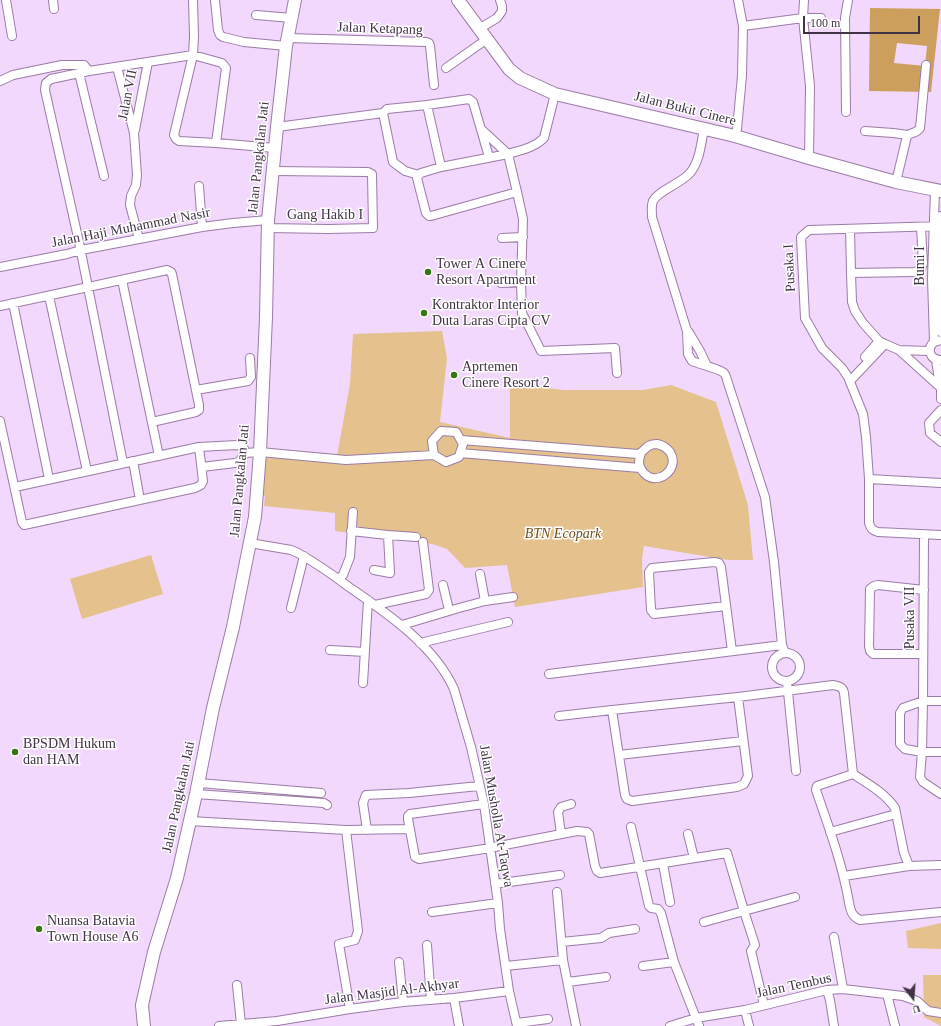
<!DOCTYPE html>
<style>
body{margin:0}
#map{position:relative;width:941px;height:1026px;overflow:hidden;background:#f3d8fd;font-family:Georgia,serif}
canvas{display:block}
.north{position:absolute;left:893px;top:978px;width:40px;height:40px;-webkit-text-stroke:3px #fff;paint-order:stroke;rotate:163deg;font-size:11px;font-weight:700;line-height:16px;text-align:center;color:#403345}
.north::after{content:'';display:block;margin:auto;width:14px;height:18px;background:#403345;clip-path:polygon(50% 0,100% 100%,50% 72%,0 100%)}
.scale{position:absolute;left:803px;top:16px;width:117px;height:18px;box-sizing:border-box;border:2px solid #403345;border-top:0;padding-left:5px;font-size:12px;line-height:14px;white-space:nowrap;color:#403345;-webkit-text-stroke:3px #fff;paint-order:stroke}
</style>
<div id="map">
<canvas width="941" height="1026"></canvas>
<div class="north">U</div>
<div class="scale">100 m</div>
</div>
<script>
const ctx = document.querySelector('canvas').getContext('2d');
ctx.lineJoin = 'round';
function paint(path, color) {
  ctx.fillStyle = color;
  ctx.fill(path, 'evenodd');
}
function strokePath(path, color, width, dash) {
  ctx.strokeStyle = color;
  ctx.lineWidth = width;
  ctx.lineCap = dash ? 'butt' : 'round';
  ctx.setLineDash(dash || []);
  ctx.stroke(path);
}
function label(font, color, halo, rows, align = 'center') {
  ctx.font = font + ' Georgia,serif';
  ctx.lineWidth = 3;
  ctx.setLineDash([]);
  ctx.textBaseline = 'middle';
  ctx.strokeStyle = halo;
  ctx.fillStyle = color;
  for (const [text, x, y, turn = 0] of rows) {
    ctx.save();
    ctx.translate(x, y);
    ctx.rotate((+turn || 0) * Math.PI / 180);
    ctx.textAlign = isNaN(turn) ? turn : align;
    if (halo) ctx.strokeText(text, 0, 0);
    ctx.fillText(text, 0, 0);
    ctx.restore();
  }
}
paint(new Path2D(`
 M442 331 447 358 440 422 510 438V384L564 390H643L671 385 716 402 748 505 753 560H728L644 546 642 559 643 587 515 607 507 565 465 568 447 549 432 544 335 531V513L264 506 265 496H262L266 456H337L350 384 353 334Z
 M151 555 163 594 82 619 70 579Z
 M941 923V949L908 948 906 931Z
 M923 975H941V1026L924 1017Z`), '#e4c18d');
paint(new Path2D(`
 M870 8 940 9 931 92 869 91ZM897 43 927 46 925 66 894 63Z`), '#cca05c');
const street = new Path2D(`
 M6 0 12 36
 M53 0 54 9
 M193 0 194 36 193 55 174 135 176 139 179 141 216 143
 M215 0 218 30 220 35 223 37 244 42 286 46
 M738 0 743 26 803 18H821
 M804 0 803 18 810 86 809 158
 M256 15 292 18
 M479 29 497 18 502 11V6L500 0
 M288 38 426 42 429 43 430 46 434 85
 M117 67 134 133 137 175 136 185 131 196 130 205 139 239
 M446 68 487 39
 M89 71 51 79 46 83 45 90 79 242 123 463
 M79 73 104 176
 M0 81 13 75 62 65H84L89 71 193 55 222 63 226 68 216 143 275 148
 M555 94 544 138C534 148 521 150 508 154L517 192 523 219 521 282 522 313 541 351 615 348 617 373
 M427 105 441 167
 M846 112 845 18 848 0
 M277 127 383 113
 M481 129 508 154 441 167 421 173 417 176V178L426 213 429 216H431L517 192
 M704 129C701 143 700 161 690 173 680 184 658 191 653 201 651 206 652 213 652 217L687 331 688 354 692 361C699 364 720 369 724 373 726 375 727 380 728 383L765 497 774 562 782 645 785 653
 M135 130 148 62
 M865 131 893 133 908 135
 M735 136 737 129 742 76 743 26
 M419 175 405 171 393 162 383 113 387 109 427 105 469 99 473 102 489 157
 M896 182 907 136C911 132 916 134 920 128L926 65
 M199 186 202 227
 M941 216 939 247 941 332
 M940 226 809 230 801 237 805 318 822 348 842 368 848 377 863 414 866 437 869 479V523C871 529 872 530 878 532L941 535
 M268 228 328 229 373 228 372 174 368 172 273 171
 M850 229 851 273 852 302 855 311 863 323 879 341 885 344 899 350 929 351
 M502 238 523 237
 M0 267 67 254 81 250 202 227 233 223 268 220
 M851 273 914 272 920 271 923 264 921 227
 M122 280 159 456
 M501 283 521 282
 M49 296 87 471
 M13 303 49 479
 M0 306 167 270 171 272 172 274 199 405V410L196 412 152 422
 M688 331 700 351 707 366
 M941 340 934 342C926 349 930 360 941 360
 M934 342 932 278 935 190
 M899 350 940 387
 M865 357 879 341
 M936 360 940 387
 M850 381 885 344
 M941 387V399
 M196 390 248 381 251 377 250 358
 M941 410 929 423 930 433 941 442
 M0 421 22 522 24 525 195 488 201 485 203 481 199 447
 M461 440 638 454C646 451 645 444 657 444 662 445 667 448 670 452 681 470 656 487 644 473 638 466 638 462 641 453
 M245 453 260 452 346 460 434 455 446 462 459 457 463 444 456 432 441 431 432 441 434 455
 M460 453 640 468
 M133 461 140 500
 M202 467 235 463 239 462 245 453
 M869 479 941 483
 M15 487 199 447 237 445 243 446 245 453
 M351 531 388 535 416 537
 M924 535 923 701 922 752 920 777 923 782 941 794
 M250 543 291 550 298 553C316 563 333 575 349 587 388 614 434 645 454 689L471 747 484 804 498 903 500 929 509 991 517 1026
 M374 570 390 573 388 535
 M480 574 485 601
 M338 579 343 575 350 557 353 512
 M443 585 449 610
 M375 605 426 594 429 590 423 542
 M726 606 654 614 651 610 649 572 652 568 714 562 719 563 721 567 732 651
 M291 608 304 556
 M402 625 459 608 485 601 513 597
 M420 643 508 622
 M330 650 365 652
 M772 667a14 14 0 1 1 28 0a14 14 0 1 1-28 0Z
 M923 654H873L870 651 869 646 870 589 874 586 878 585 924 590
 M549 674 782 645
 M787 682 796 771
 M363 683 368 600
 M738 697 748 776 744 784 737 787 632 801 627 799 625 795 612 710 738 697 833 685C839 686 843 687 844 693L853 774C867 783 886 794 895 808L904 853 909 866
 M941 701H923L903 708 900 713V744L905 749 922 752H941
 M559 716 612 710
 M619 755 743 741
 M853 774 817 786 816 790C828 825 841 860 848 897 850 907 850 916 860 920L941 912
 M199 783 321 793
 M196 794 324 803 327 805
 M484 804 410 814 408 816V819L415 857 419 859 484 849 577 831 587 832 589 834 595 866 597 871 600 873 727 853 744 911 755 945 751 951 764 1005
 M190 821 346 830 410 829
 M631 827 649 906 651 908 658 909 661 913 674 962 699 1026
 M346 830 358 931 355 940 339 944 350 1009
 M367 830 363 803 366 795 409 793 479 786
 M830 832 896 814
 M561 834 558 812 561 807 571 804
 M688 834 694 858
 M663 864 670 902
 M844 876 909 866 941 865
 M495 884 560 875
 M557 892 563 960 576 1026
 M432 912 498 903
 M704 922 795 897
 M834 937 843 989
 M562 942 601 938 609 933 635 929
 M427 945 431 1000
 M399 962 403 1002
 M506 966 563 960
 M643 966 674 962
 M568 982 606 977
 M237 985 241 1024
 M827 990 830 1000 834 1026
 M887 994 895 1026
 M454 998 459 1026
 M745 1010 749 1026
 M517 1023 548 1019
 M219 1026 277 1021 350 1009 403 1002 454 998 509 991
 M670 1026 696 1018 745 1010 827 990 843 989 903 996 917 1001 928 1011 941 1013`);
const secondary = new Path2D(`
 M458 0 509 69 520 78 555 94 735 136 809 158 896 182 941 191
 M144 1026 142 1005 154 952 177 878 196 794 213 708 233 627 255 517 260 452 266 317 268 220 277 127 286 46 295 0`);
strokePath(street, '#9a7ba5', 10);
strokePath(secondary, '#9a7ba5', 14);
strokePath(street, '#fff', 8);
strokePath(secondary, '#fff', 12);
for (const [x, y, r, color] of [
 [428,272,4,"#377611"],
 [424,313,4,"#377611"],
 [454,375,4,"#377611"],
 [15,752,4,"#377611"],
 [39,929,4,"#377611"]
]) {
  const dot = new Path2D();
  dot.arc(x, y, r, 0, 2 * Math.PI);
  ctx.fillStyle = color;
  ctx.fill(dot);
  strokePath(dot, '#fff', 1.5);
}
label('14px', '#403345', '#fff', [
 ["Jalan Ketapang",380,29,2],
 ["Jalan VII",128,95,-79],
 ["Jalan Bukit Cinere",685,109,14],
 ["Jalan Pangkalan Jati",259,158,-84],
 ["Gang Hakib I",325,215],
 ["Jalan Haji Muhammad Nasir",131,228,-11],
 ["Bumi I",920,266,-90],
 ["Pusaka I",790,268,-93],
 ["Jalan Pangkalan Jati",240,481,-85],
 ["Pusaka VII",910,618,-90],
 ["Jalan Pangkalan Jati",179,797,-78],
 ["Jalan Musholla At-Taqwa",496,816,80],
 ["Jalan Tembus",794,986,-12],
 ["Jalan Masjid Al-Akhyar",392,992,-7]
]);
label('14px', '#403345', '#fff', [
 ["Tower A Cinere",436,264],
 ["Resort Apartment",436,280],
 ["Kontraktor Interior",432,305],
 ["Duta Laras Cipta CV",432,321],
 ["Aprtemen",462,367],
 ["Cinere Resort 2",462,383],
 ["BPSDM Hukum",23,744],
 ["dan HAM",23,760],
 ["Nuansa Batavia",47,921],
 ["Town House A6",47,937]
], 'left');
label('italic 14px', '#6f501d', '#fff', [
 ["BTN Ecopark",563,534]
]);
</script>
